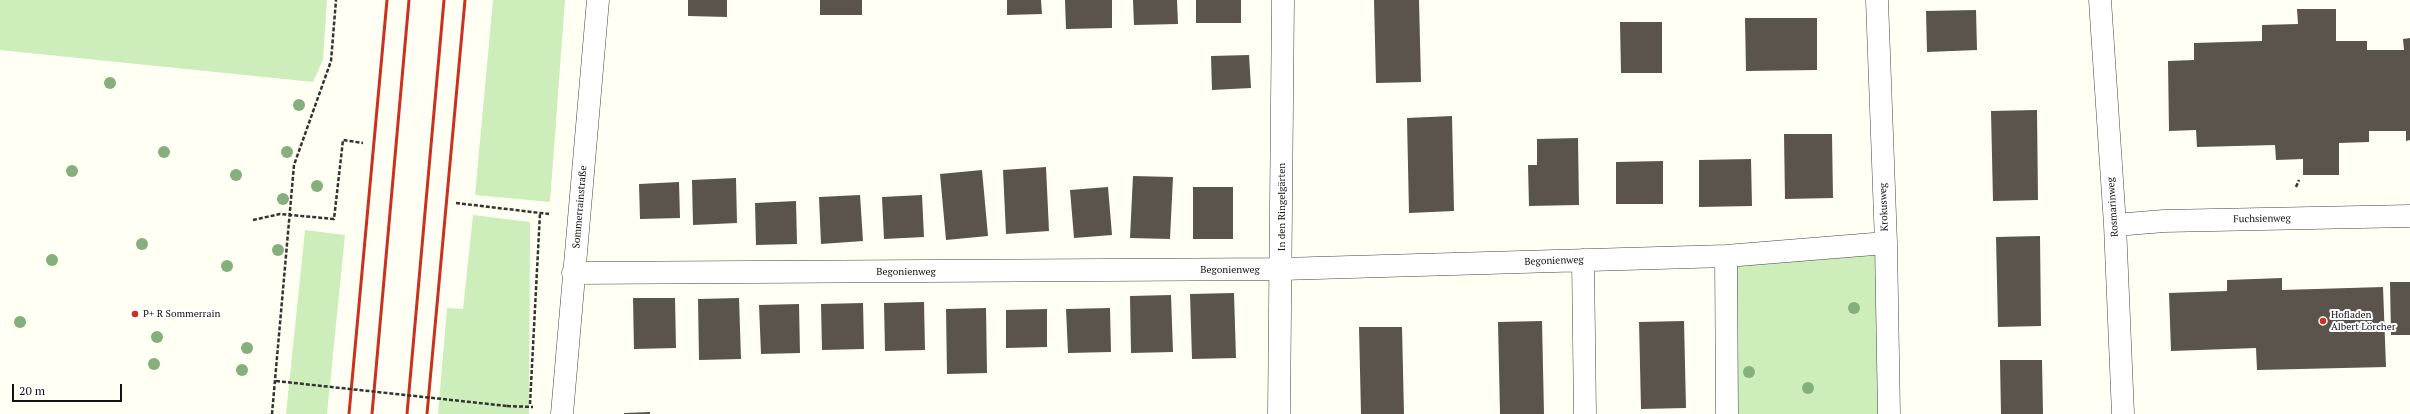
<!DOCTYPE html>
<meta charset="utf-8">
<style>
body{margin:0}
#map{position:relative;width:2410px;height:414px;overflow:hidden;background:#fffff4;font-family:"PT Serif",serif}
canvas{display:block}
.scale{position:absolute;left:12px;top:384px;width:110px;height:18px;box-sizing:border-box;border:2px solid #111;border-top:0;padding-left:5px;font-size:12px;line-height:14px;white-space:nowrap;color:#111;-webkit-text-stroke:3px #fff;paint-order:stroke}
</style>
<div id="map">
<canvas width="2410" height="414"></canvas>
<div class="scale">20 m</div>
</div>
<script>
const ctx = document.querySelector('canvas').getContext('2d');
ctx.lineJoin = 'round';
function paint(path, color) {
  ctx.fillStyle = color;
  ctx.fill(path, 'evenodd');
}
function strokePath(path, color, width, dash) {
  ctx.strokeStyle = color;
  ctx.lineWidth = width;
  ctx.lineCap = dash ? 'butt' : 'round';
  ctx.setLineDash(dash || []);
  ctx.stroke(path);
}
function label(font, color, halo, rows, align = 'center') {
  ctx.font = font + ' "PT Serif",serif';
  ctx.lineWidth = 4;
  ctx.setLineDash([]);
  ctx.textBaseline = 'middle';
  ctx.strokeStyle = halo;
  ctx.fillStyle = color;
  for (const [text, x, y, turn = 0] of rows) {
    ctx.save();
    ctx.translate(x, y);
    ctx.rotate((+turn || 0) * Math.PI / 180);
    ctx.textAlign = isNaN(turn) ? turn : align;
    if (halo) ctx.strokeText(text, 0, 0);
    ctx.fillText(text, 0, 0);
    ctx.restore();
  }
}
paint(new Path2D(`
 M0 0H327L323 60 313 82 0 50Z
 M493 0H565L550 202 475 195Z
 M473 215 530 222 529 414H438L447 308 463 309Z
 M305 230 345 235 327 414H286Z
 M1886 243 1889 414H1727L1726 256Z`), '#cdedbb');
paint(new Path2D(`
 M688 0H727V17L688 16Z
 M820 0H862V15H820Z
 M1007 0H1041L1042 14 1007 15Z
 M1065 0H1112V28L1066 29Z
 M1133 0H1177L1178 24 1134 25Z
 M1196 0H1241V23H1196Z
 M1374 0H1419L1421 82 1376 83Z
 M2297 9H2336V41H2367V50H2404L2403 39 2410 38V140L2406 141V131H2369V142L2339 143V175H2303V159L2276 160 2275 145 2197 147 2196 130 2169 131 2168 61 2194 60V43L2262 41V25L2298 24Z
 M1976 10 1977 50 1927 52 1926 11Z
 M1745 18H1817V70L1746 71Z
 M1620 22H1662V73H1621Z
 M1249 55 1251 88 1212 90 1211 56Z
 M2037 110 2038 200 1993 201 1991 111Z
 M1452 116 1454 211 1409 213 1407 118Z
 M1784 134H1832L1833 198 1785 199Z
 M1578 138 1579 205 1529 206 1528 165H1537V139Z
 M1751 159 1752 206 1699 207V160Z
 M1663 161V204H1616V162Z
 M1046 167 1049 231 1006 234 1003 170Z
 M982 170 988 236 946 240 940 174Z
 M1133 176 1173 177 1170 239 1130 238Z
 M736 178 737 223 693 225 692 180Z
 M679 182 680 218 640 219 639 184Z
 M1108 187 1112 235 1074 238 1070 190Z
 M1193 187H1233V239H1193Z
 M860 195 863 241 821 244 819 197Z
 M922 195 924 237 884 239 882 197Z
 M796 201 797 244 756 245 755 203Z
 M2040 236 2041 326 1998 327 1996 237Z
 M2282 278V290L2383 287 2386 367 2257 370 2256 348 2171 351 2169 293 2227 291V280Z
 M2390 282H2410V335H2391Z
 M1234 293 1236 358 1192 359 1190 294Z
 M1171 295 1173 352 1131 353 1130 296Z
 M633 298H675L676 348 634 349Z
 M739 298 741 359 699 360 698 299Z
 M924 302 925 350 885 351 884 303Z
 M863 303 864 349 822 350 821 304Z
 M799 304 800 353 761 354 759 305Z
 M986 308 987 373 947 374 946 309Z
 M1110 308 1111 352 1068 353 1066 309Z
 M1047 309V347L1006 348V310Z
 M1542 321 1544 414H1500L1498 322Z
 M1684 321 1686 408 1641 409 1639 322Z
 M1359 327H1402L1404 414H1361Z
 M2000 360H2042L2043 414H2001Z
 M650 412V414H624V413Z`), '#5a544c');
const minor = new Path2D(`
 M1877 0 1886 243 1889 414
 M2100 0 2115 225 2123 414
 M2115 225 2164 221 2410 216
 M1726 256 1727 414
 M1583 260 1585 414
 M573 273 1282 269 1726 256 1886 243
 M562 414 598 0
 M1279 414 1283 0`);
strokePath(minor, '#444', 23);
strokePath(new Path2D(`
 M2296 187 2299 180
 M456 203 549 214
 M253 220 280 214 334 219 343 140 363 143
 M530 404 540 213
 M507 406 533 407
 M272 414 294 165 331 61 336 0`), '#333', 2.5, [4, 2]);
strokePath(minor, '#fff', 22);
strokePath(new Path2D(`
 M349 414 387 0
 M372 414 409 0
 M407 414 444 0
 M427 414 465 0`), '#c93220', 3);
strokePath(new Path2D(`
 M276 381 507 406`), '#333', 2.5, [4, 2]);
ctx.fillStyle = '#85af7d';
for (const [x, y] of [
 [110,83],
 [299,105],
 [164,152],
 [287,152],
 [72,171],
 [236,175],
 [317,186],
 [283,199],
 [142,244],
 [278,250],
 [52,260],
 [227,266],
 [1854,308],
 [20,322],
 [157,337],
 [247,348],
 [154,364],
 [242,370],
 [1749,372],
 [1808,388]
]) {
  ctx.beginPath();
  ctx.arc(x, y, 6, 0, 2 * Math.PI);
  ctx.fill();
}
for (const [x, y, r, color] of [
 [135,314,4,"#c93220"],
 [2323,321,4,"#c93220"]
]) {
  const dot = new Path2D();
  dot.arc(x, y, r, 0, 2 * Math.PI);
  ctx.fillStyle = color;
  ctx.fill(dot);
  strokePath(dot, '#fff', 1.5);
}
label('10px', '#111', '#fff', [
 ["Sommerrainstraße",580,207,-85],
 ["In den Ringelgärten",1282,207,-90],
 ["Krokusweg",1884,207,-92],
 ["Rosmarinweg",2113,207,-94],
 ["Fuchsienweg",2262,219,-1],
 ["Begonienweg",1554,261,-2],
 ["Begonienweg",1230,270],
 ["Begonienweg",906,272]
]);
label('10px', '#111', '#fff', [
 ["P+ R Sommerrain",143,314],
 ["Hofladen",2331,315],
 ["Albert Lörcher",2331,327]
], 'left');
</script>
